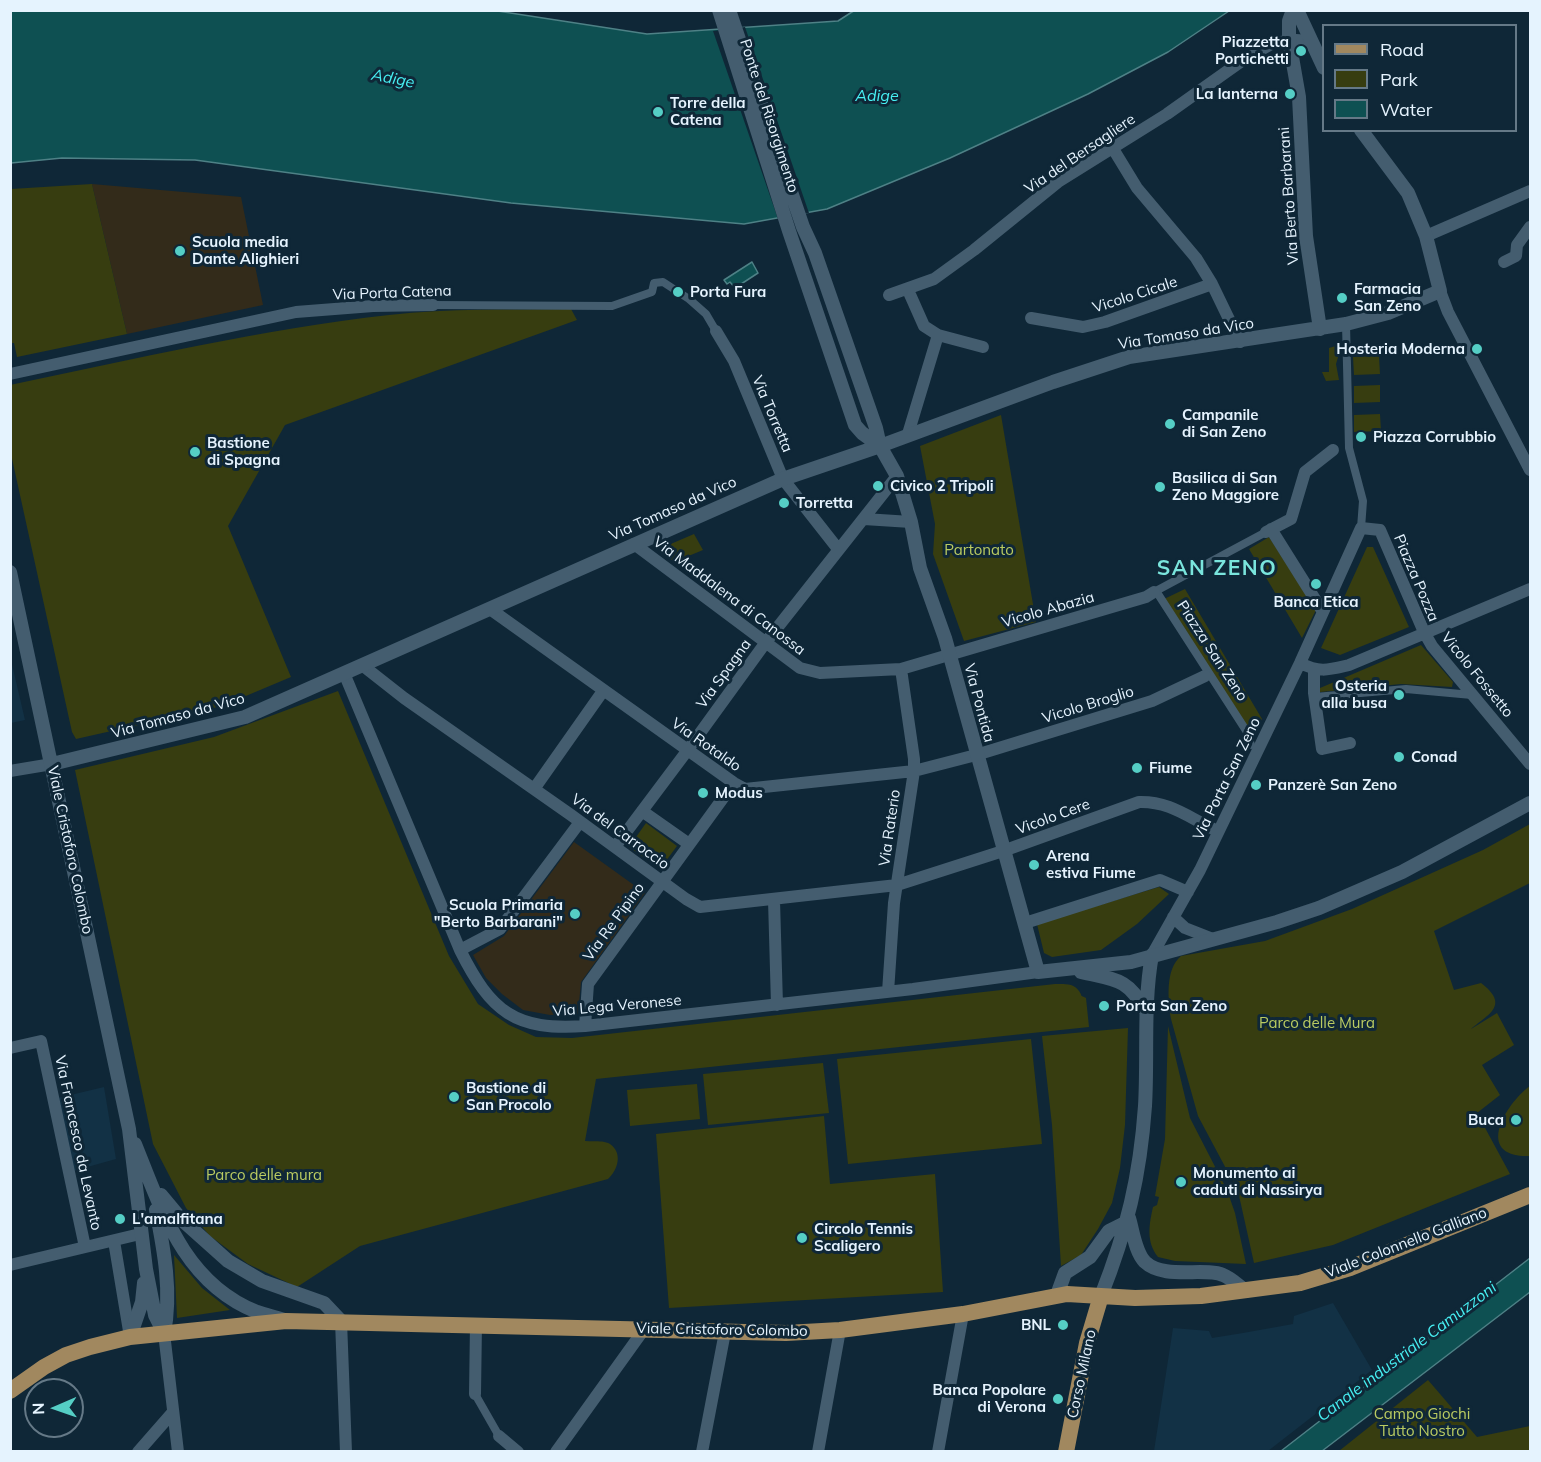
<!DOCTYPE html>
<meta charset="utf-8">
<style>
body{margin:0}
#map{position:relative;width:1541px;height:1462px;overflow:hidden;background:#0f2737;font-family:Mulish,sans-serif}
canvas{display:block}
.frame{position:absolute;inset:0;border:12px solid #e5f3fe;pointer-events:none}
.legend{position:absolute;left:1322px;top:24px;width:195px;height:108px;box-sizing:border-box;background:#0f2737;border:2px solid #657987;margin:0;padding:8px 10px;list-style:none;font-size:18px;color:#e5f3fe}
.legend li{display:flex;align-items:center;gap:12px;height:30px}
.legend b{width:30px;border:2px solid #657987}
.north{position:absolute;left:24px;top:1378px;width:60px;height:60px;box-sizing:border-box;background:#0f2737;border:2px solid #657987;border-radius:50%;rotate:268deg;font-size:16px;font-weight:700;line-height:24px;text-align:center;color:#e5f3fe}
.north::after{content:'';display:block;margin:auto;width:21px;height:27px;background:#55cec5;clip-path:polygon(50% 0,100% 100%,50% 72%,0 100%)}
</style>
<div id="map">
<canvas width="1541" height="1462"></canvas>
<div class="frame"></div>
<ul class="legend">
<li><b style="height:8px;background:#a1885f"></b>Road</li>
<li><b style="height:16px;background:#373d10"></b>Park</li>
<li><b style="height:16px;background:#0e5052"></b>Water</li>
</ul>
<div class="north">N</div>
</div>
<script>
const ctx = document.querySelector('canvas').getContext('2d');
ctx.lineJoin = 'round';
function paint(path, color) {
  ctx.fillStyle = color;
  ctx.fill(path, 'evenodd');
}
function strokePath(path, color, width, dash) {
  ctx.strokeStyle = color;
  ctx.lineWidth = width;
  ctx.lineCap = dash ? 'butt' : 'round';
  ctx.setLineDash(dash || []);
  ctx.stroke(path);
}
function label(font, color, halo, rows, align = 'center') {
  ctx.font = font + ' Mulish,sans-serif';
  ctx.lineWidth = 6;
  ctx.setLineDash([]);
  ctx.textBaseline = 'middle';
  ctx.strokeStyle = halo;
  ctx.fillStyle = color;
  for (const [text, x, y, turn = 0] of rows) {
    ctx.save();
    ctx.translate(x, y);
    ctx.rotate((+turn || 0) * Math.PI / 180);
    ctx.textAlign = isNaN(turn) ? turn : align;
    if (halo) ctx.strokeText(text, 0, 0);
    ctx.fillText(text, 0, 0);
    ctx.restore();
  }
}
paint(new Path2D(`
 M11 660 25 720 11 723H10Z
 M104 1087 116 1159 73 1171 58 1098Z
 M1333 1303 1372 1370 1268 1451H1154L1173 1328 1209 1331 1212 1338 1243 1333 1293 1324 1294 1316Z`), '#123145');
paint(new Path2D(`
 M92 184 241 197 263 305 127 334Z
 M574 842 645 893 581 982 578 1014 550 1015 523 1010 502 994 486 978 473 955 504 936Z`), '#332b1a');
paint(new Path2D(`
 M92 184 127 334 17 357 14 343H10L11 189Z
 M571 309 577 320 285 425 228 526 291 677 222 706 76 739 72 732 11 454 10 385C136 359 262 329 389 315 450 308 510 310 571 309Z
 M1339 345V354L1336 364 1339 380 1326 381 1322 372H1329V348Z
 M1379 356 1380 374 1354 375 1353 357Z
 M1380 385V402L1354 403V386Z
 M1380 414 1381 431 1354 432V415Z
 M1001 415 1036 622 964 641 933 554 935 524 920 446Z
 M694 534 703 550 674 562 659 549Z
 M1269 537 1316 610 1302 638 1249 549Z
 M1367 547H1373L1409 627 1340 655 1321 648Z
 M1185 589 1262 719 1252 738 1164 599Z
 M1421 645 1453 682 1452 687 1401 684 1320 692V688Z
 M338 691 449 956 478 1004 509 1025 536 1037 572 1038 1055 984C1064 984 1074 983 1079 991 1084 998 1078 994 1086 998L1089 1027 596 1079 585 1141C593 1142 603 1140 610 1144 623 1153 618 1170 608 1179L360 1246 297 1287 248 1264 210 1236 186 1208 153 1144 75 770 214 737Z
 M646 823 677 846 660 869 629 847Z
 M1530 824V883L1434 931 1454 990 1481 983C1510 1005 1489 1014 1471 1029L1497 1013 1514 1045 1482 1065 1500 1095 1477 1113 1510 1174 1333 1245 1254 1263 1238 1191 1198 1116 1171 1019C1168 1000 1165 969 1181 956L1265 941 1352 909 1483 850Z
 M1159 887 1169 894 1137 924 1101 950 1052 957 1044 953 1037 924Z
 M1168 1026 1190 1118 1227 1190 1235 1213 1246 1264 1175 1261 1158 1257C1146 1242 1149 1225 1153 1207L1157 1205 1159 1197 1155 1196 1165 1139Z
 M1128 1028 1125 1125 1120 1168 1112 1203 1098 1229 1081 1255 1061 1266 1052 1125 1042 1036Z
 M1031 1039 1042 1144 848 1164 837 1059Z
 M823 1063 829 1113 708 1125 703 1074Z
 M697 1084 700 1119 630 1126 627 1090Z
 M1530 1086V1156C1474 1158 1504 1105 1530 1086Z
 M824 1116 830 1184 935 1174 943 1292 669 1308 656 1134Z
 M174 1255 202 1288 230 1310 177 1318Z
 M1428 1380 1477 1437 1530 1426V1451H1339Z`), '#373d10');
const water = new Path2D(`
 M491 10 647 34 838 21 855 10 1229 11 1168 52 1088 94 950 158 827 209 744 224 511 203 195 160 62 158 11 163 10 11Z
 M752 262 758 273 735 288 730 282 727 284 724 280Z
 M1530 1258V1292L1322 1451H1281Z`);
paint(water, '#0e5052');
strokePath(water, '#4e8186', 1.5);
paint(new Path2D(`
 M745 27 809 213 778 219 713 31Z`), '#0f2737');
strokePath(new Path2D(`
 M433 305 612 306 652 292 654 283 663 282 689 299 706 314 716 331
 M1346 324 1349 448 1363 501 1361 528
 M1315 697 1406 689 1472 695
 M1251 745 1247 732 1158 594 1154 592 1266 532
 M475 1394 499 1436`), '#445d6f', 8);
strokePath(new Path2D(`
 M1112 147 1137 188 1196 258 1212 284 1240 342
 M1426 236 1530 191
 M1504 262 1516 256 1517 245 1530 227
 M908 290 924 326 938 335 908 434
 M1440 291 1448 312 1530 470
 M889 295 934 279 974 250 1058 182 1167 114 1243 60 1273 43 1296 40 1312 41
 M1031 318 1083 327 1105 322 1212 284
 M716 331 734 361 783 479 838 549
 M938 335 983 347
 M10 374 296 312 373 306 433 305
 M864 519 911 522
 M1271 529 1323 612
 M1266 532 1291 519 1305 472 1333 450
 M634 544 800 668 820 673 901 669 1146 597 1154 592
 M490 609 734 783 745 789 914 771 976 755 1152 701 1205 676
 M1300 663C1320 673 1328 670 1349 665L1530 589
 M362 665 404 698 571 815 686 899 700 907 897 885 1003 851 1139 802C1171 801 1190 819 1218 831
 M1314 670V693L1322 749 1350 743
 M344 673 460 950C491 1012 515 1031 585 1026L913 989 1038 972
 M10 771 52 764
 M534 789 603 691
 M642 811 689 844
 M615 847 687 751 766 642 897 476
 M774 900 777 1005
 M1173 917 1185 928 1213 939
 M1025 923 1160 880 1188 892
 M460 950 500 929 580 822
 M1152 955 1200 870 1300 663 1361 528 1380 530 1424 632 1432 646 1530 764
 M888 992 894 903 914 771V759L901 669
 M585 1026 588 984 734 783
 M10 1048 41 1041 85 1247
 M114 1241 130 1337
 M10 1265 140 1234
 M341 1321 346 1452
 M164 1333 178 1452
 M475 1394 476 1324
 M499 1436 518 1452
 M138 1452 173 1412
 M556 1452 645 1328
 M702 1452 725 1332
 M818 1452 840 1330
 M938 1452 963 1314`), '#445d6f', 12);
strokePath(new Path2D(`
 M719 10 789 231 855 425 862 433 880 446
 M729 10 803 227 815 253 876 428 880 446 897 476 911 522 920 568 945 638 1038 972 1131 962 1277 922 1319 908 1402 872 1530 803
 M1293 10 1289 21V40L1299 97 1306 236 1320 329
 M1297 10 1324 68
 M10 572 129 1129 146 1269 155 1315 164 1333
 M52 764 245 717 783 479 880 446 1053 382 1129 357 1346 324 1388 313 1440 291 1426 236 1408 193 1361 130
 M1081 972C1114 980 1127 977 1145 1010
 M135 1144C162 1211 184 1283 257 1312 266 1315 275 1317 284 1320
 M161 1195 181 1219 228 1261 262 1281 324 1303 341 1321
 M156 1210C164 1250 172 1292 164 1333
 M1129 1218C1133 1231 1135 1252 1145 1262 1164 1280 1204 1267 1223 1275 1231 1278 1239 1286 1246 1291
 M1057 1295 1065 1273 1090 1257 1109 1231 1127 1222
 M1101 1296C1127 1230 1140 1177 1145 1106 1148 1055 1143 1005 1152 955
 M130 1337 142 1302 144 1283`), '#445d6f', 14);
strokePath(new Path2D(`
 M10 1391 44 1367 66 1355 90 1347 130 1337 286 1321 786 1333 840 1330 963 1314 1067 1294 1135 1298 1201 1296 1300 1283 1350 1268 1530 1195
 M1066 1452 1087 1343 1101 1296`), '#a1885f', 16);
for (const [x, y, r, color] of [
 [1301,51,6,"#55cec5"],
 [1290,94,6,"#55cec5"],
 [658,112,6,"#55cec5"],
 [180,251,6,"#55cec5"],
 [678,292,6,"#55cec5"],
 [1342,298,6,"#55cec5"],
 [1477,349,6,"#55cec5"],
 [1170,424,6,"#55cec5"],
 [1361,437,6,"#55cec5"],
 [195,452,6,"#55cec5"],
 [878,486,6,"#55cec5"],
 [1160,487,6,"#55cec5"],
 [784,503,6,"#55cec5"],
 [1316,584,6,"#55cec5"],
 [1399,695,6,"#55cec5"],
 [1399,757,6,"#55cec5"],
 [1137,768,6,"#55cec5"],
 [1256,785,6,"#55cec5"],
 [703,793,6,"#55cec5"],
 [1034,865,6,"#55cec5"],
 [575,914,6,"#55cec5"],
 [1104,1006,6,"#55cec5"],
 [454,1097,6,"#55cec5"],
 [1516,1120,6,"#55cec5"],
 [1181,1182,6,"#55cec5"],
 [120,1219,6,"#55cec5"],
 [802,1238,6,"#55cec5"],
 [1063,1325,6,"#55cec5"],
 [1058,1399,6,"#55cec5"]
]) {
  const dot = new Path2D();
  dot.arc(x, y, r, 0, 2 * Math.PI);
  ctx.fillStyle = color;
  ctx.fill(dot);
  strokePath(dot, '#0f2737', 2);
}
label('bold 15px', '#e5f3fe', '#0f2737', [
 ["Piazzetta",1289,42,"right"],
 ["Portichetti",1289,59,"right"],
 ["La lanterna",1278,94,"right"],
 ["Torre della",670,103],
 ["Catena",670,120],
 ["Scuola media",192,242],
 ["Dante Alighieri",192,259],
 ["Farmacia",1354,289],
 ["San Zeno",1354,306],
 ["Porta Fura",690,292],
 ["Hosteria Moderna",1465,349,"right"],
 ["Campanile",1182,415],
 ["di San Zeno",1182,432],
 ["Piazza Corrubbio",1373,437],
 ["Bastione",207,443],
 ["di Spagna",207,460],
 ["Basilica di San",1172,478],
 ["Zeno Maggiore",1172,495],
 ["Civico 2 Tripoli",890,486],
 ["Torretta",796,503],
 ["Banca Etica",1316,602,"center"],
 ["Osteria",1387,686,"right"],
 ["alla busa",1387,703,"right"],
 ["Conad",1411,757],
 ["Fiume",1149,768],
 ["Panzerè San Zeno",1268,785],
 ["Modus",715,793],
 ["Arena",1046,856],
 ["estiva Fiume",1046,873],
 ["Scuola Primaria",563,905,"right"],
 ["\"Berto Barbarani\"",563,922,"right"],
 ["Porta San Zeno",1116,1006],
 ["Bastione di",466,1088],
 ["San Procolo",466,1105],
 ["Buca",1504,1120,"right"],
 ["Monumento ai",1193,1173],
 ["caduti di Nassirya",1193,1190],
 ["L'amalfitana",132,1219],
 ["Circolo Tennis",814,1229],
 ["Scaligero",814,1246],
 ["BNL",1051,1325,"right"],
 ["Banca Popolare",1046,1390,"right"],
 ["di Verona",1046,1407,"right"]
], 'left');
label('15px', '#e5f3fe', '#0f2737', [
 ["Ponte del Risorgimento",769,116,72],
 ["Via del Bersagliere",1080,154,-34],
 ["Via Berto Barbarani",1289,196,-94],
 ["Via Porta Catena",392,293,-2],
 ["Vicolo Cicale",1135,295,-18],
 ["Via Tomaso da Vico",1186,334,-9],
 ["Via Torretta",772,414,67],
 ["Via Tomaso da Vico",673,509,-24],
 ["Piazza Pozza",1416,578,67],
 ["Via Maddalena di Canossa",729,596,37],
 ["Vicolo Abazia",1048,610,-16],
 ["Piazza San Zeno",1212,651,57],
 ["Via Spagna",724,674,-54],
 ["Vicolo Fossetto",1477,675,51],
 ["Via Pontida",979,703,75],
 ["Vicolo Broglio",1088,705,-17],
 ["Via Tomaso da Vico",178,716,-15],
 ["Via Rotaldo",706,745,35],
 ["Via Porta San Zeno",1227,779,-64],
 ["Vicolo Cere",1053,817,-20],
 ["Via Raterio",890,828,-82],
 ["Via del Carroccio",620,832,36],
 ["Viale Cristoforo Colombo",70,850,78],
 ["Via Re Pipino",614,922,-54],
 ["Via Lega Veronese",617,1006,-5],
 ["Via Francesco da Levanto",78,1143,78],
 ["Viale Colonnello Galliano",1406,1243,-21],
 ["Viale Cristoforo Colombo",722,1330,1],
 ["Corso Milano",1082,1374,-78]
]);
label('15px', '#bacb61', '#0f2737', [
 ["Partonato",979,550],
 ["Parco delle Mura",1317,1023],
 ["Parco delle mura",264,1175],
 ["Campo Giochi",1422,1414],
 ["Tutto Nostro",1422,1431]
]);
label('italic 16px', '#47eff3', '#0f2737', [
 ["Adige",393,79,11],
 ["Adige",877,96],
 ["Canale industriale Camuzzoni",1407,1352,-37]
]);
ctx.letterSpacing = '1.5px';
label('bold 21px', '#7ae5dd', '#0f2737', [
 ["SAN ZENO",1217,569]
]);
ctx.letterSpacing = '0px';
</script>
